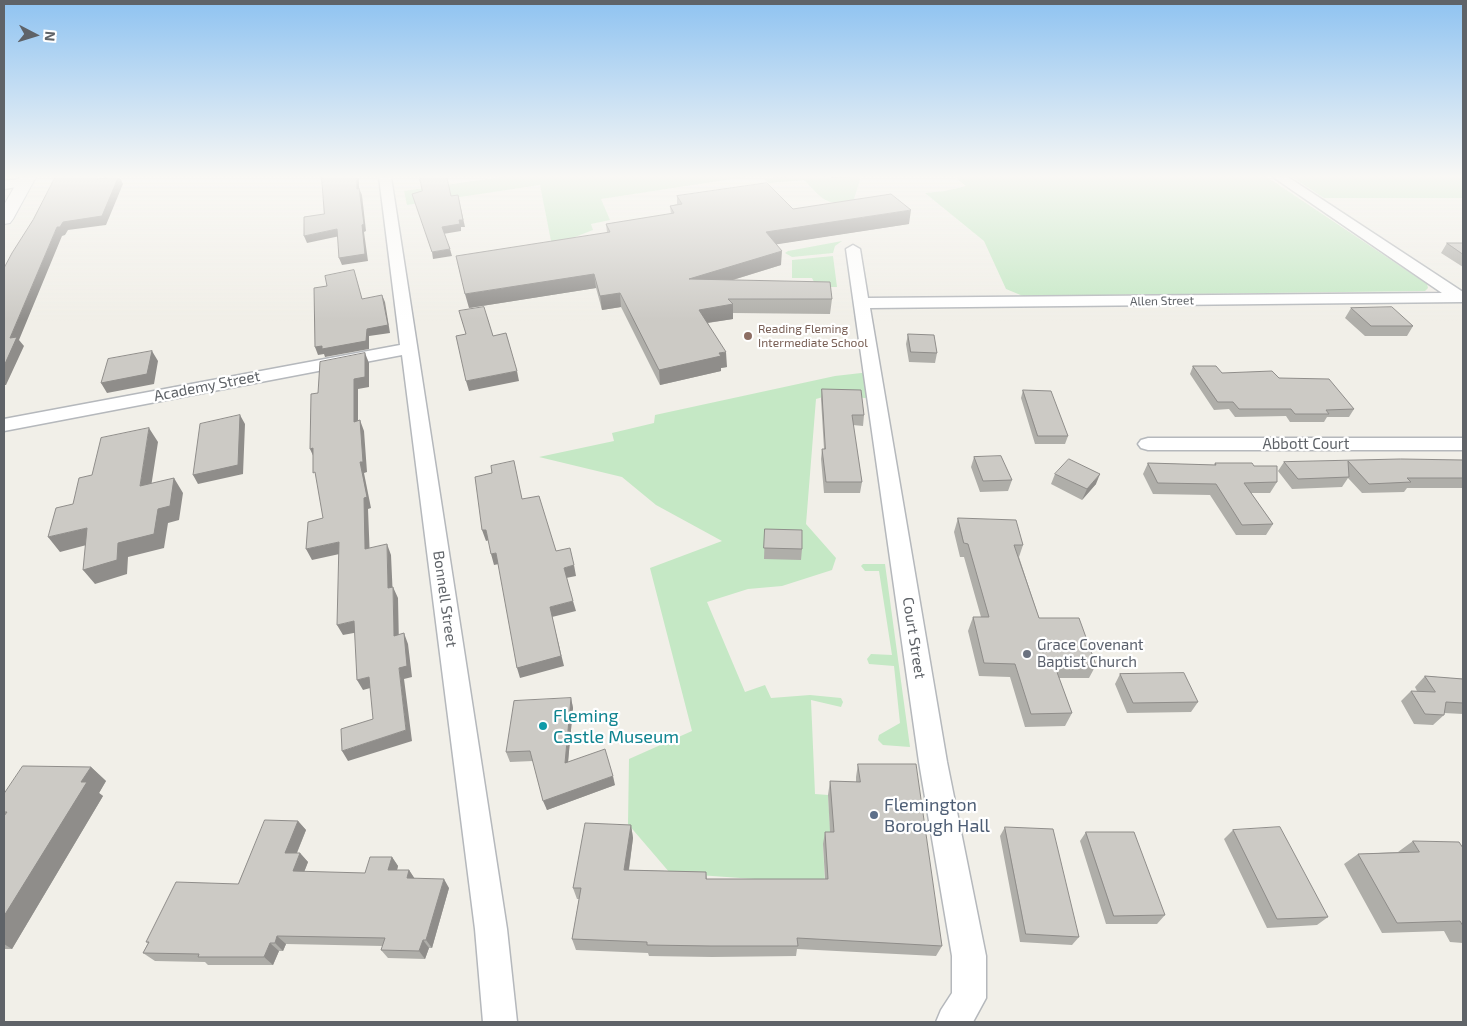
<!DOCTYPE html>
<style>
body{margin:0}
#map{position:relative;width:1467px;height:1026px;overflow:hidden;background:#f1efe8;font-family:"Exo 2",sans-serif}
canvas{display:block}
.frame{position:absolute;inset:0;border:5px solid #5f6368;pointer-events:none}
.north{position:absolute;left:10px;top:10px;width:50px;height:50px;-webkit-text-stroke:4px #fff;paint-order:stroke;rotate:95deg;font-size:14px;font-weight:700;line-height:20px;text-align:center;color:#5f6368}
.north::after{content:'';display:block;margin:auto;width:18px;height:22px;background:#5f6368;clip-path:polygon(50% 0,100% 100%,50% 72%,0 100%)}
</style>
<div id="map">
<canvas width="1467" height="1026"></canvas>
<div class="frame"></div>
<div class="north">N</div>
</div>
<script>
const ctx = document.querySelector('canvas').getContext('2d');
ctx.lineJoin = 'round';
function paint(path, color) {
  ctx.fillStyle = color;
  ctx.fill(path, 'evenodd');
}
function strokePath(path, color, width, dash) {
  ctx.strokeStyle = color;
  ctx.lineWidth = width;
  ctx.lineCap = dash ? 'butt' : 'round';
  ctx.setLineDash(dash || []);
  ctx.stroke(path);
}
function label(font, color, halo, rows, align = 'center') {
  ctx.font = font + ' "Exo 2",sans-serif';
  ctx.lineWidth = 4.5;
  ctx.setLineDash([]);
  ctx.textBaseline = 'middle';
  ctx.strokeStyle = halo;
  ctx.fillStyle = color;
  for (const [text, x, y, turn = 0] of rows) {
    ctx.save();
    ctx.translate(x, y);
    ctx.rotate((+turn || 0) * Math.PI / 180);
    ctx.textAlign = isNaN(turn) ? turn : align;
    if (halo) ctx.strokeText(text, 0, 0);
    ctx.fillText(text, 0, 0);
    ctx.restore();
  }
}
paint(new Path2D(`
 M501 177H745L601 199 610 220 591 224 593 230 552 246 540 185 407 205 404 191Z
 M861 177 853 202C825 206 823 199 804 180L769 183 763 178Z
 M955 177H1267L1427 284 1428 288 1425 291 1023 296 1006 289 984 241 925 193 945 191 966 186Z
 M1463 177V198H1324L1292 177Z
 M842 241 835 246 833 253 792 257 785 253 788 251Z
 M833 256 837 287H797L814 282 812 278H792V260Z
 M870 372 876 399 830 395 816 399 806 524 836 558 832 570 782 586 748 589 707 602 745 692 765 685 771 698 810 695 841 698 843 702 841 707 811 700 815 794 828 795 831 844H823L825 884 670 873 628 824 629 759 692 731 650 568 722 541 656 505 622 477 539 457 614 441 612 433 654 423 655 415 835 376Z
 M863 564H885L910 747 883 745 878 740 879 735 900 723 894 666 869 664 867 659 871 654 892 655 879 571H865L861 566Z`), '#c5e8c5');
const street = new Path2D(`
 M379 177H391L507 929 517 1022H483L475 929 402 355 4 431V419L400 345Z
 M1273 177H1288L1463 292V302L870 308 947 762 986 956V998L973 1022H936L941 1010 952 993V956L919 762 846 249 853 245 860 249 868 298 1442 293Z
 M26 178 32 182 30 185 4 189V181Z
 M1148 438H1463V450H1148L1141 448 1138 444 1141 440Z`);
const secondary = new Path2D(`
 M20 177H36L13 219 10 223 4 224V205Z`);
strokePath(street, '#b5b8bc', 3);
strokePath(secondary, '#b6babf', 2);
paint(street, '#fff');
paint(secondary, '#fff');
paint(new Path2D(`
 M677 196 793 209 909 224 776 244 781 265 733 280 832 299 830 314 733 313V319L708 323 727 367 721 368V371L660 385 621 307 602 310 596 288 469 308 607 232 606 224 671 214 670 206 677 204Z
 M1447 243H1463V267L1441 253Z
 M1351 308 1413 326 1407 336H1365L1345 318Z
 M908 334 937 353 935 363 909 362 906 344Z
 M1193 366 1222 373 1279 378 1354 409 1349 417H1327L1324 422H1290L1286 416 1235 417 1229 409 1214 410 1190 374Z
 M822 389 864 415 863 426 853 425 862 482 860 493H824L821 459 822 449H824L821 399Z
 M1023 390 1068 436 1065 444H1035L1021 398Z
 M974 457 1012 480 1008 491 980 492 971 467Z
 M1463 460V488H1407L1404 492 1362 493 1348 478 1342 487 1292 489 1278 471 1284 462Z
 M1148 463 1214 465 1215 463 1254 466 1277 482 1270 493H1251L1273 524 1266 535H1236L1210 495 1153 494 1143 474Z
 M1055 474 1096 484 1082 500 1051 484Z
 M958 518 1023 545 1019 557 1039 618 1096 665 1089 678H1059L1072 713 1065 726 1025 727 1010 677 979 676 968 631 973 617H981L964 557H960L954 532Z
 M765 529 802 549 801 560 764 559Z
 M1120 674 1198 702 1191 712 1127 713 1115 684Z
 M1425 676 1463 679V714L1444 713V715L1433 725 1414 724 1401 701 1411 691H1417L1415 687Z
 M571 698 573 708 568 762 615 785 547 810 533 761 510 762 506 752Z
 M858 764 942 946 936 956 797 949 796 956 712 957 649 956 648 953 576 950 572 939 579 899H577L573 888 631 825 633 838 629 870 706 872 707 879H825L823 844 825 832H830L828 795 830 781 856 782V777Z
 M91 767 106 781 99 793 103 796 12 949H4V794Z
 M298 821 306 830 297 853H300L308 862 304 872 365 873 392 857 398 866 397 870H409L414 878 449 888 432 948H429L425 959 388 958 381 950 383 946 286 944 283 951H279L273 965H208L205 962 155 961 143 953 148 943 146 942 238 884Z
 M1005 827 1079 937 1072 945 1020 942 1000 836Z
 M1233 830 1328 917 1317 925 1267 928 1224 839Z
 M1086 832 1165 915 1157 924H1106L1080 841Z
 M1413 841 1463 848V943L1450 942 1444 931 1382 933 1344 864 1358 854 1399 852H1398Z`), '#afaea9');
paint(new Path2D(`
 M118 178H120L123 184 106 225 68 230 65 235 62 236 19 340 24 346 6 385H4V366L10 338 57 227Z
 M357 178H359V196L357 189Z
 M359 188 362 195 366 231 364 232 368 261 342 265 339 258 362 225Z
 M458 195 465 227H461V231L443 234 442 227Z
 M911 210 909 224 766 246V232Z
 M337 229 340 236 307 243 304 236Z
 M450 249 452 256 433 259 432 252Z
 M782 251 781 265 690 293 689 279Z
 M594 274 596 288 469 308 465 294Z
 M620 293 621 307 602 310 600 296Z
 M382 295 385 302 390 333 369 336V349L325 357 324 354 318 355 315 347 367 329Z
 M733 304V319L699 324V310Z
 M152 351 158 361 154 384 107 393 101 383Z
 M726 352 727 367 721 368V371L660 385 659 370 719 353Z
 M365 353 369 363V387L358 389V432L354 422V379Z
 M517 371 519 381 469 391 466 381Z
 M240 415 245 424 243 474 198 484 193 475Z
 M360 420 364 431 367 472 364 473 371 508 368 509 370 560 365 549 360 462Z
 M149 428 158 442 149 500 140 486Z
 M313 448 315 460 310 449Z
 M1100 474 1096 484 1082 500 1087 489Z
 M174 478 183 493 179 520 168 523 164 548 128 557 127 574 95 584 83 570 118 543Z
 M87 528 98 542 60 552 48 537Z
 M482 530H486L489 540 486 541Z
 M339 542 344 553 312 560 306 549Z
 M387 544 391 555 393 599 388 588Z
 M496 553 499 564 494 565 491 554Z
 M574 565 576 576 566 578 564 568Z
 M393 587 398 598 399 646 394 636Z
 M573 601 576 611 552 617 564 666 520 678 517 668 550 607Z
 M354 621 359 632 343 635 337 625Z
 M404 633 408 644 412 677 404 679 412 741 348 761 342 751 406 730 399 668Z
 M369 677 374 687 363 690 357 680Z
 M571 698 573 708 567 773 565 763Z
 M91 767 106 781 99 793 103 796 12 949 4 944V916L81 782Z
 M613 776 615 785 547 810 543 801Z
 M298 821 306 830 293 862 285 853Z
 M631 825 633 838 627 882 624 870Z
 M300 853 308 862 301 880 293 871Z
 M392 857 398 866 395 878 388 870Z
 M409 870 415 879 407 878Z
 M444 879 449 888 432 948 426 940Z
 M277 936 286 944 283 951 275 943Z
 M423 940 429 948 425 959 419 951Z
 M270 943 279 951 273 965 264 957Z`), '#8f8d8a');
const building = new Path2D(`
 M55 178H96V179L107 178H118L102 216 63 222 60 227H57L10 338 17 337 4 366V268L12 253 33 220Z
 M322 178H357V189L359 188 364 224 362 225 365 254 339 258 337 229 304 236V217L324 214Z
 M420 178H447L451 196 458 195 463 220H459L460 224 442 227 450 249 432 252 412 194 422 191Z
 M767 183 793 209 891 194 911 210 766 232 782 251 689 279 830 282 832 299H728L733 304 699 310 726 352 719 353 721 356 659 370 620 293 600 296 594 274 465 294 456 256 610 232 606 224 674 213 670 206 682 204 677 196Z
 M1447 243H1463V254Z
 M354 270 362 299 382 295 388 325 367 329 366 341 322 349V346L315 347 314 288 327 286 325 276Z
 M484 307 493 336 506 333 517 371 466 381 456 336 466 334 459 311Z
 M1392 307 1413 326H1371L1351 308Z
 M908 334 934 335 937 353 911 352Z
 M152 351 147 374 101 383 108 359Z
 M365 353V377L354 379V422L360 420 363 462H360L367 497 364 498 365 549 387 544 388 588 393 587 394 636 404 633 407 666 399 668 406 730 342 751 341 729 373 719 369 677 357 680 354 621 337 625 339 542 306 549 308 522 323 518 315 472 313 473V448L310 449 311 394 318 393 320 362Z
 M1193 366H1216L1222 373 1272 371 1279 378 1329 379 1354 409 1326 410 1329 414H1295L1291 409H1239L1233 402H1218Z
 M822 389 861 390 864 415H852L862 482H826L822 449H825Z
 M1023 390 1051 391 1068 436H1038Z
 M240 415 238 465 193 475 200 424Z
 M149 428 140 486 174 478 170 506 158 509 154 534 118 543 117 560 83 570 87 528 48 537 56 508 73 504 79 478 92 475 101 438Z
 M1001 456 1012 480 983 481 974 457Z
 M1069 459 1100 474 1087 489 1055 474Z
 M1401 459 1463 460V478H1407L1411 482 1369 484 1348 461 1349 477 1298 479 1284 462Z
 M514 461 522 499 539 496 556 551 570 548 574 565 564 568 573 601 550 607 561 656 517 668 496 553 491 554 486 530H482L475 477 492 473 491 466Z
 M1148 463 1216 465 1215 463H1252L1254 466H1277V482L1244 483 1273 524 1242 525 1216 484 1158 483Z
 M958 518 1016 520 1023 545H1014L1039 618H1079L1096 665 1054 664 1072 713 1031 714 1015 664 984 663 973 617H989L968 544 964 543Z
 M765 529 802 530V549L764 548Z
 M1184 673 1198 702 1133 703 1120 674Z
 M1425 676 1463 679V703L1446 702 1444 715 1425 714 1411 691 1435 692Z
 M571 698 565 763 605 749 613 776 543 801 530 751 506 752 514 701Z
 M858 764H916L942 946 797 938 798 946H711L647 945V942L572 939 581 888H573L585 823 631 825 624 870 706 872V879H828L825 832H834L830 781 860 782Z
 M23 766 91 767 81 782H87L4 916V816L7 812H4V794Z
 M265 820 298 821 285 853H300L293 871 365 873 370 857H392L388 870H409L407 878 444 879 426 940H423L419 951 381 950 385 938 277 936 275 943H270L264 957H198L199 954 143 953 149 942H146L176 882 238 884Z
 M1005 827 1053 829 1079 937 1026 934Z
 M1280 827 1328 917 1277 919 1233 830Z
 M1086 832H1134L1165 915 1114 916Z
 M1413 841 1459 842 1463 848V926L1460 921 1397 923 1358 854 1419 852Z`);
paint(building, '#cccac5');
strokePath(building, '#8f8d8a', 1);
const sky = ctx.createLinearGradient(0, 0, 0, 321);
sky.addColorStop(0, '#8fc3f1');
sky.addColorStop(0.55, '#f9f8f5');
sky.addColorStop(1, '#f9f8f500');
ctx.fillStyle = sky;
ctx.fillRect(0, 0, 1467, 321);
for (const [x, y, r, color] of [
 [748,336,5,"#8d6e63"],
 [1027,654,5,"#6b7280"],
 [543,726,5,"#0f9aa8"],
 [874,815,5,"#5c6f8a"]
]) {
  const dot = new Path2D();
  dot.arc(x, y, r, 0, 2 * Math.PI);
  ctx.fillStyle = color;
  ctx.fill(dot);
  strokePath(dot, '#fff', 2);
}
label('12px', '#5f6368', '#fff', [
 ["Allen Street",1162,301,-1]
]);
label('12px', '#785e54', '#fff', [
 ["Reading Fleming",758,329],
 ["Intermediate School",758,343]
], 'left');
label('15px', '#5f6368', '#fff', [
 ["Academy Street",207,386,-11],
 ["Abbott Court",1306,444],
 ["Bonnell Street",445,599,82],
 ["Court Street",914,638,81]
]);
label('15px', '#5b616d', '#fff', [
 ["Grace Covenant",1037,645],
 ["Baptist Church",1037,662]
], 'left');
label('18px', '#0d838f', '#fff', [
 ["Fleming",553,716],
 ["Castle Museum",553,737]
], 'left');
label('18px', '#4e5e75', '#fff', [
 ["Flemington",884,805],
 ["Borough Hall",884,826]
], 'left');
</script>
